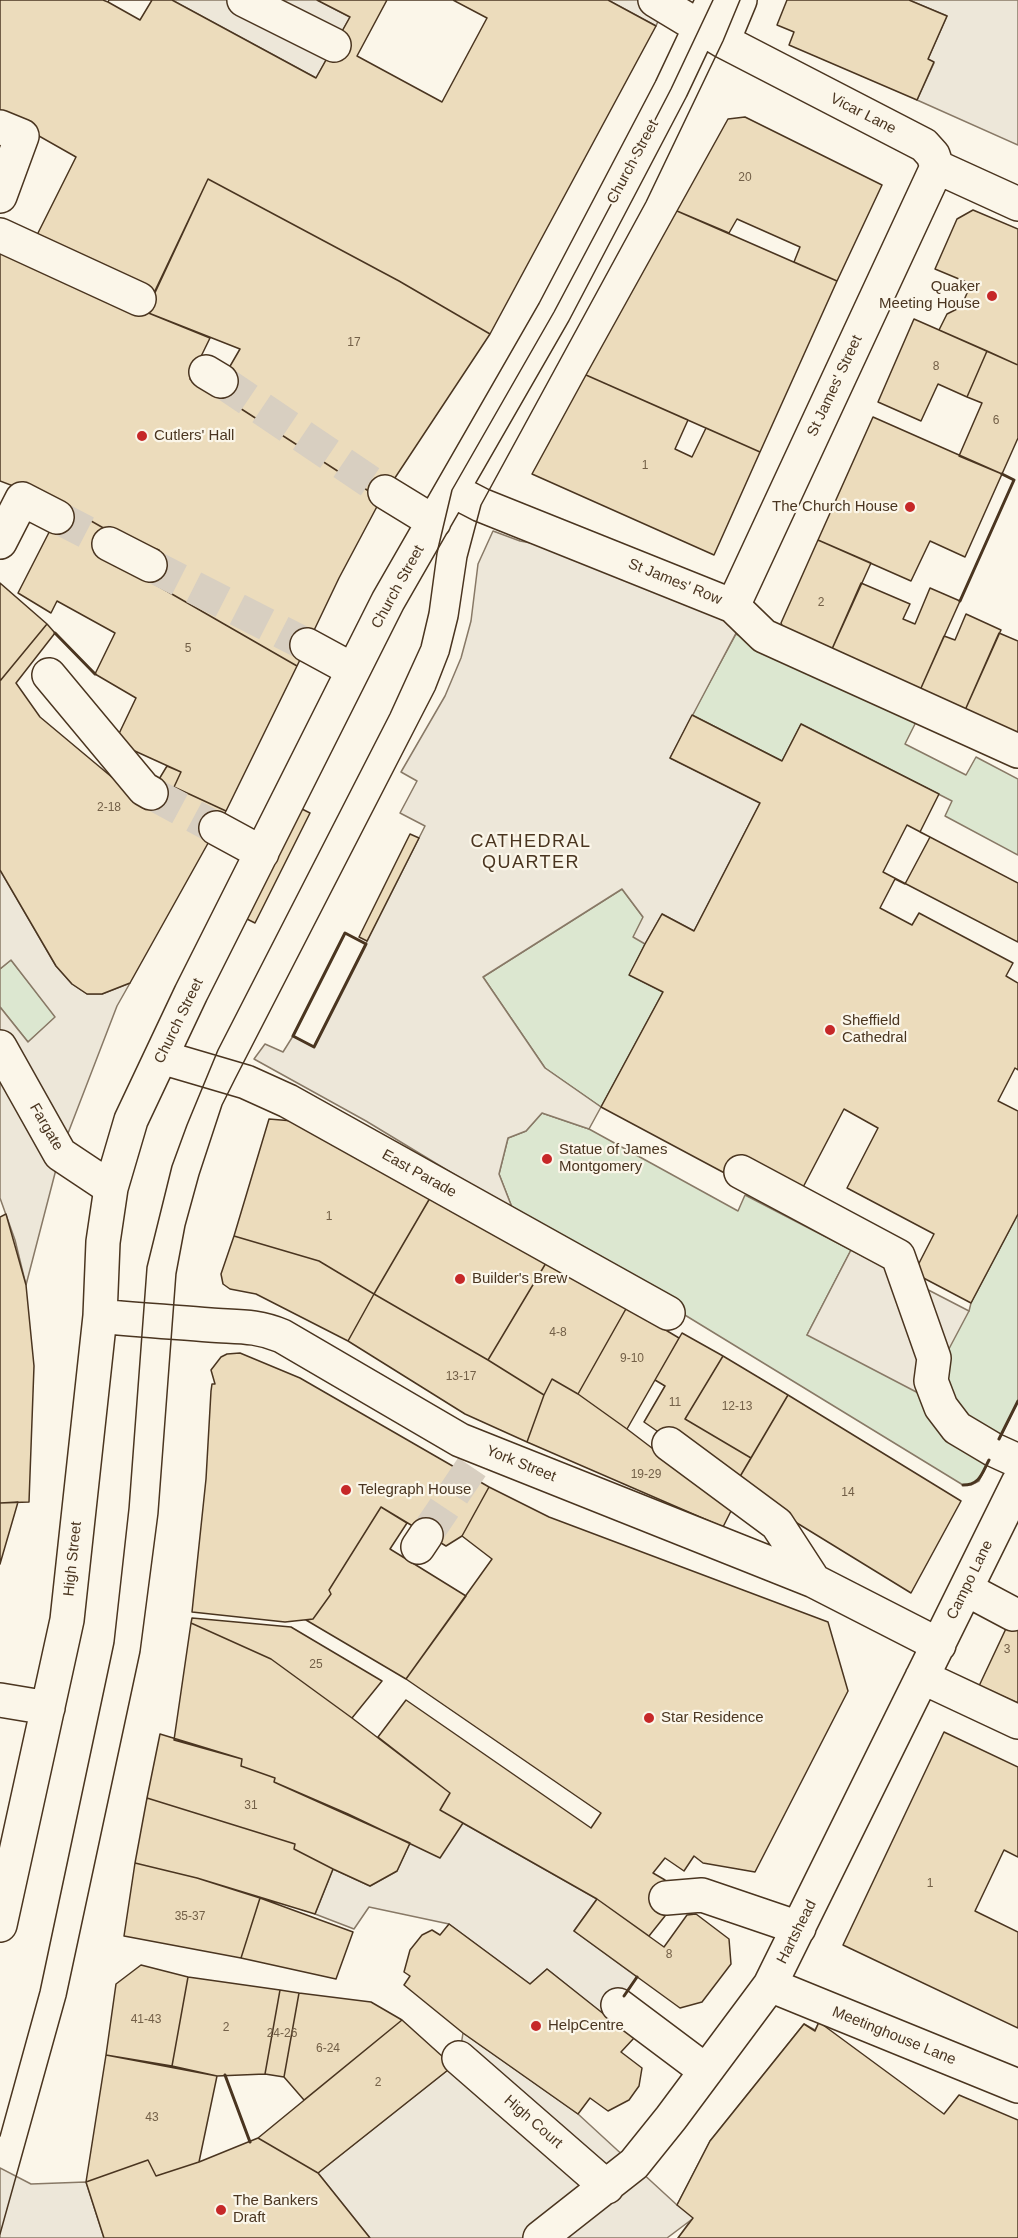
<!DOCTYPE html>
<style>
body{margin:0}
canvas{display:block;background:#fbf6e9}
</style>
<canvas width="1018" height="2238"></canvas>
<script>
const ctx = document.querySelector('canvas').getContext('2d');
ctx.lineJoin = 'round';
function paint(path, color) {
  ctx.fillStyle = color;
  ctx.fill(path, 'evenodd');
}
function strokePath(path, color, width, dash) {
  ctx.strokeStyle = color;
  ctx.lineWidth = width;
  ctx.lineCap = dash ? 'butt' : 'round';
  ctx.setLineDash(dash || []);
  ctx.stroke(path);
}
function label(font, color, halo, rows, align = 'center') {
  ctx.font = font + ' Helvetica,sans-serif';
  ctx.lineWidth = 4.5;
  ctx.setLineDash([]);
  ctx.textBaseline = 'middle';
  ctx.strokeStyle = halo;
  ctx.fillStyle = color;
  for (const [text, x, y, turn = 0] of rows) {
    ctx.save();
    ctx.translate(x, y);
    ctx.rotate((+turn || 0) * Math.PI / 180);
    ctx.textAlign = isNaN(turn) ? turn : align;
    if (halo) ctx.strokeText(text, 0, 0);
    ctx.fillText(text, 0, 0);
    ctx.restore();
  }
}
const green = new Path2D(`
 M736 634 918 718 905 744 966 775 976 757 1018 779V855L945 816 952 801 801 724 782 761 692 715Z
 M622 889 643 917 645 944 630 975 663 992 601 1107 545 1068 483 977Z
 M11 960 56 1017 28 1042 0 1007V969Z
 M542 1113 589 1129 738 1211 745 1195 851 1250 807 1335 969 1311 971 1303 1018 1214V1401L979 1481 971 1485H963L513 1210 499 1174 508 1138 526 1131Z`);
paint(green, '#dce7d0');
strokePath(green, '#887966', 1.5);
const parking = new Path2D(`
 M172 0H317L350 17 316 78Z
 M608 0H667L656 26Z
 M909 0H1018V145L917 100 934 63 928 59 947 16Z
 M493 531 520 541 613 558 744 618 670 758 760 803 694 931 662 914 645 944 633 937 643 917 622 889 483 977 545 1068 601 1107 589 1129 542 1113 526 1131 508 1138 499 1174 513 1210 366 1121 254 1059 265 1044 283 1052 293 1036 314 1047 425 826 400 813 417 781 401 772 445 696 461 658 471 621 478 564Z
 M0 870 56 966 72 984 87 994H102L130 983 117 1006 60 1154 26 1285 15 1240 0 1198V1007L28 1042 55 1017 11 960 0 969Z
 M851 1250 969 1311 924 1396 807 1335Z
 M463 1823 597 1899 574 1931 637 1977 608 2018 547 1969 530 1984 449 1924 369 1907 354 1929 315 1914 333 1869 370 1886 397 1871 410 1843Z
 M819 2022 1018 2238H678L691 2220 667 2238H370L318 2173 453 2066 459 2058 463 2033 578 2114 677 2205 710 2141 804 2024 815 2030Z
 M0 2168 31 2184 86 2182 104 2238H0Z`);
paint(parking, '#ede7d9');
strokePath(parking, '#887966', 1.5);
const building = new Path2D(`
 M0 0H103L108 2 109 0H172L316 78 350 17 317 0H608L656 26 490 334 399 281 208 179 153 295 34 241 76 157 0 114Z
 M109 0H152L140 20 108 2Z
 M387 0H453L487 18 442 102 357 56Z
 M787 0H909L947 16 928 59 934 62 917 100 789 45 794 32 777 25Z
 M745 117 882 185 837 281 794 262 800 247 737 219 729 233 677 211 728 119Z
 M208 179 399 281 490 334 381 499 215 392 240 349 146 312Z
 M973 210 1018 229V365L939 330 947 314 961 307 971 284 935 269 957 219Z
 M677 211 837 281 760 452 586 375Z
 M0 248 146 312 210 338 190 379 215 392 381 499 339 578 297 666 144 578 159 550 114 534 63 505 0 481Z
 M914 319 987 351 967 397 938 384 921 421 878 402Z
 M987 351 1018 365V438L1002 474 959 456 982 403 967 397Z
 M586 375 688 420 675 449 692 457 706 428 760 452 714 555 532 474Z
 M873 417 1002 474 965 557 930 541 911 581 818 540Z
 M63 505 114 534 144 578 297 666 226 811 174 787 181 772 115 742 136 698 95 674 115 633 57 601 51 613 18 593Z
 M818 540 871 563 828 658 788 640 781 623Z
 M0 583 47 624 0 681Z
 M861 583 910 604 903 619 915 624 930 588 960 601 917 697 828 658Z
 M966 614 1001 630 962 717 917 697 944 636 955 640Z
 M47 624 55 633 16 683 40 717 144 804 167 766 181 772 174 787 226 811 130 983 102 994H87L72 984 56 966 0 870V681Z
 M999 633 1018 641V737L962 717Z
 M692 715 782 761 801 724 939 794 920 832 930 837 905 884 895 879 880 908 912 925 919 913 1013 963 1006 976 1018 983V1070L1015 1068 998 1101 1018 1111V1214L971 1303 914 1273 934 1234 847 1188 878 1128 844 1109 800 1193 732 1177 601 1107 663 992 629 975 645 944 662 914 694 931 760 803 670 758Z
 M298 807 310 813 255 923 243 917Z
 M907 825 1018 883V942L883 872Z
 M410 834 419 838 367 941 359 937Z
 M269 1119 305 1122 430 1198 374 1294 319 1261 234 1236Z
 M430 1198 546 1263 488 1360 374 1294Z
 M6 1214 26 1285 34 1366 29 1502 0 1503V1217Z
 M234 1236 319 1261 374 1294 348 1341 256 1294 230 1289 223 1284 221 1274Z
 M546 1263 627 1307 578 1394 552 1379 544 1395 488 1360Z
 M374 1294 488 1360 544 1395 527 1442 465 1414 348 1341Z
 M627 1307 679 1338 627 1429 578 1394Z
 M682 1333 723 1356 685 1419 751 1458 735 1485 644 1422 665 1386 655 1380Z
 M240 1353 300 1378 489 1487 462 1536 446 1546 381 1507 329 1590 331 1594 313 1619 285 1622 192 1612 206 1479 211 1391 212 1384H215L211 1370 221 1357 227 1354Z
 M723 1356 788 1395 751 1458 685 1419Z
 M552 1379 578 1394 627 1429 732 1509 723 1527 527 1442 544 1395Z
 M788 1395 961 1501 911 1593 735 1485Z
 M489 1487 549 1517 828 1622 848 1691 755 1872 703 1863 694 1856 684 1871 665 1858 653 1873 665 1880V1916L649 1936 597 1899 440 1810 450 1793 378 1737 406 1700 591 1828 601 1813 406 1679 492 1559 462 1536Z
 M18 1502 0 1564V1503Z
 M381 1507 407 1523 390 1549 466 1596 406 1679 306 1620 313 1619 331 1594 329 1590Z
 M1018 1603V1703L979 1686Z
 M192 1618 291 1627 382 1681 352 1718 271 1659 191 1623Z
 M191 1623 271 1659 352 1718 450 1793 440 1810 463 1823 440 1858 348 1814 274 1782 275 1778 241 1766 242 1759 174 1740Z
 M944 1732 1018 1767V1857L1004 1850 975 1911 1018 1932V2028L843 1945Z
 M160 1734 242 1759 241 1766 275 1778 274 1782 410 1843 397 1871 370 1886 333 1869 294 1849 295 1844 147 1798Z
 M147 1798 295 1844 294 1849 333 1869 315 1914 197 1878 135 1863Z
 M135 1863 197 1878 260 1898 241 1958 124 1936Z
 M260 1898 353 1932 336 1979 241 1958Z
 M597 1899 664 1947 687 1915 696 1914 729 1939 731 1964 702 2002 680 2008 574 1931Z
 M449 1924 530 1984 547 1969 634 2038 621 2052 642 2068 639 2086 629 2100 608 2111 590 2098 578 2114 463 2033 404 1985 410 1976 404 1972 410 1950 422 1935 432 1930 440 1935Z
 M141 1965 188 1977 172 2066 106 2055 116 1984Z
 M188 1977 280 1990 265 2074 217 2076 172 2066Z
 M280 1990 299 1993 284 2077 265 2074Z
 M299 1993 371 2002 402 2020 304 2100 284 2077Z
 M402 2020 453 2066 318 2173 258 2138Z
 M819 2022 944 2114 959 2095 1018 2120V2238H678L693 2218 677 2205 710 2141 804 2024 815 2031Z
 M106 2055 217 2076 199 2162 156 2176 148 2160 86 2182Z
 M258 2138 318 2173 370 2238H104L86 2182 148 2160 156 2176 199 2162Z`);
paint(building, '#ecdcbc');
strokePath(building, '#4a3520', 1.5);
strokePath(new Path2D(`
 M221 381 385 492
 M57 517 109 544
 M150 565 307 645
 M151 793 216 828
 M426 1535 484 1449`), '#d8cfc1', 33, [33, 16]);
const minor = new Path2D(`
 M244 0 334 45
 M655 0 723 41 924 145 933 155 937 167 1018 204
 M723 41 740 0
 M0 127 22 136 0 196
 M0 235 139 299
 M206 372 221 381
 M452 490 481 505 733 606 764 636 1018 751
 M385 492 434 522
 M0 542 22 499 57 517
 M109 544 150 565
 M733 606 937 167
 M307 645 353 670
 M49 675 144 789 151 793
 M216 828 262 853
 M0 1047 60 1154 111 1188
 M161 1057 246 1082 288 1101 668 1313
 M741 1172 898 1256 934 1358 931 1381 941 1407 957 1428 994 1450 1018 1461
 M100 1316C137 1320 173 1322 210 1325 237 1327 256 1325 282 1336L460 1440 814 1581 939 1645
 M669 1444 777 1524 814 1581
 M418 1547 426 1535
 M966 1589 1013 1614
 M922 1677 1018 1722
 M0 1700 48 1708
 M666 1898 702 1895 799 1928
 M0 1925 67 1620 100 1316 103 1242 111 1188 131 1120 191 993 388 601 554 312 671 89 713 0
 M770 1985 1018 2086
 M618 2005 706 2071
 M459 2058 607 2187
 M540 2238 634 2164 671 2118 770 1985 1018 1483`);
strokePath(minor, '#4a3520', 36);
strokePath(minor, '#fbf6e9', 33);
strokePath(new Path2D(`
 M0 2136 40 1991 114 1643 129 1508 147 1267 172 1166 187 1125 218 1050 390 714 421 646 429 612 437 553 452 490 554 312 615 197 671 89 713 0
 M0 2234 66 1997 140 1652 158 1514 176 1274 185 1226 199 1175 222 1105 235 1079 435 690 449 654 458 618 467 558 481 505 646 202 723 41 740 0`), '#4a3520', 1.5);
strokePath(new Path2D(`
 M960 601 1014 480 1002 474
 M55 633 95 674
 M345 933 366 944 314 1047 293 1036Z
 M999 1439 1018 1401
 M963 1485C980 1485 982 1473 989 1460
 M624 1996 637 1977
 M225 2075 250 2142`), '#4a3520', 3);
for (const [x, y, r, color] of [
 [992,296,6,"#c62828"],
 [142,436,6,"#c62828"],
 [910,507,6,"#c62828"],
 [830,1030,6,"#c62828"],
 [547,1159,6,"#c62828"],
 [460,1279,6,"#c62828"],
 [346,1490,6,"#c62828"],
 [649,1718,6,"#c62828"],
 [536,2026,6,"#c62828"],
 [221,2210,6,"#c62828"]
]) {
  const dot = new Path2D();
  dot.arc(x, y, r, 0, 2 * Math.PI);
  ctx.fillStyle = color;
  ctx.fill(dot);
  strokePath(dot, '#fbf6e9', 2);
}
label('12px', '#725f47', null, [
 ["20",745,178],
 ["17",354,343],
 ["8",936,367],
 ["6",996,421],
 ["1",645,466],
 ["2",821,603],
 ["5",188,649],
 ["2-18",109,808],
 ["1",329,1217],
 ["4-8",558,1333],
 ["9-10",632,1359],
 ["13-17",461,1377],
 ["11",675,1403],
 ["12-13",737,1407],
 ["19-29",646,1475],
 ["14",848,1493],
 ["3",1007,1650],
 ["25",316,1665],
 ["31",251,1806],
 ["1",930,1884],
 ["35-37",190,1917],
 ["8",669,1955],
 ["41-43",146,2020],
 ["2",226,2028],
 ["24-26",282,2034],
 ["6-24",328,2049],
 ["2",378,2083],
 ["43",152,2118]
]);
label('15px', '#4a3520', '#fbf6e9', [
 ["Vicar Lane",863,114,27],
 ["Church Street",633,162,-62],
 ["St James' Street",835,386,-65],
 ["St James' Row",675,582,22],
 ["Church Street",398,587,-61],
 ["Church Street",179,1021,-64],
 ["Fargate",46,1127,60],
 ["East Parade",419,1174,29],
 ["York Street",521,1464,22],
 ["High Street",73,1559,-84],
 ["Campo Lane",970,1580,-64],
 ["Hartshead",797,1932,-63],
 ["Meetinghouse Lane",894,2036,22],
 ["High Court",533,2122,41]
]);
label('15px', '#4a3520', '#fbf6e9', [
 ["Quaker",980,287,"right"],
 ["Meeting House",980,304,"right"],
 ["Cutlers' Hall",154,436],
 ["The Church House",898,507,"right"],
 ["Sheffield",842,1021],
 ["Cathedral",842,1038],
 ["Statue of James",559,1150],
 ["Montgomery",559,1167],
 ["Builder's Brew",472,1279],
 ["Telegraph House",358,1490],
 ["Star Residence",661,1718],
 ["HelpCentre",548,2026],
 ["The Bankers",233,2201],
 ["Draft",233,2218]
], 'left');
ctx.letterSpacing = '1.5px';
label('18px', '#4a3520', '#fbf6e9', [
 ["CATHEDRAL",531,842],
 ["QUARTER",531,863]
]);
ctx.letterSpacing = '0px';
</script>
